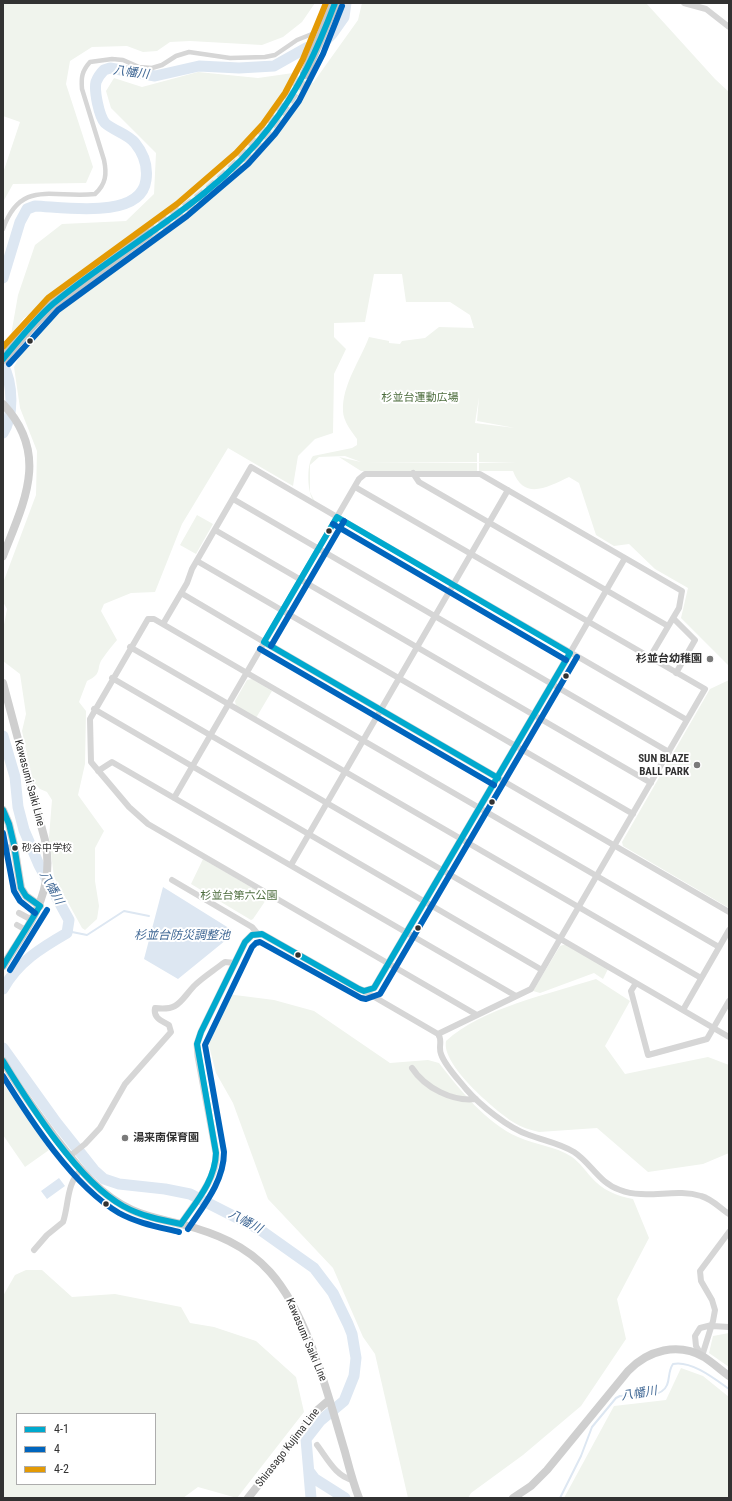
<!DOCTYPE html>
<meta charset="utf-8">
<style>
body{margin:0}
#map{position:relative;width:732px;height:1501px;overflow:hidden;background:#fff;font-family:"Roboto Condensed",sans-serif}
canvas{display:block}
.frame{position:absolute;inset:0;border:4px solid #323232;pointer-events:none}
.legend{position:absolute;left:16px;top:1413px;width:140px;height:72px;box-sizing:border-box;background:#fff;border:1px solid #adadad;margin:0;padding:5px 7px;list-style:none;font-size:12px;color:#323232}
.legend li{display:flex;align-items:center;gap:8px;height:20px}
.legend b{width:20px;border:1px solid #adadad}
</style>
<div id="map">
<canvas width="732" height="1501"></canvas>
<div class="frame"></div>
<ul class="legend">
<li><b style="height:5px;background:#00a9ce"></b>4-1</li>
<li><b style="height:5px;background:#0065bd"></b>4</li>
<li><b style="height:5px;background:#e39a05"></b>4-2</li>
</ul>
</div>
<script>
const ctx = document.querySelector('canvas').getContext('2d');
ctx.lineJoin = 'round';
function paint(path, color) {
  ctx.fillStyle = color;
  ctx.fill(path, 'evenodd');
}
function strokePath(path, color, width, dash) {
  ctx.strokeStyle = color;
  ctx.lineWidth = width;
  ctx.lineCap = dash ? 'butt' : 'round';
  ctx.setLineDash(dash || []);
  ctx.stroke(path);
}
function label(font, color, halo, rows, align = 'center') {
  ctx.font = font + ' "Roboto Condensed","Noto Sans JP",sans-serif';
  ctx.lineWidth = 4;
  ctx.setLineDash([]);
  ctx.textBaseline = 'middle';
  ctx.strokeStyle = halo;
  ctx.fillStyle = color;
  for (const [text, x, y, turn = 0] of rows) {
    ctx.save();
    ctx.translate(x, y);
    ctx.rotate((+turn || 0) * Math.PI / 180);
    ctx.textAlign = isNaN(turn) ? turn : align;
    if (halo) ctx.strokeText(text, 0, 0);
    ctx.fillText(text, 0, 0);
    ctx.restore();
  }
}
paint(new Path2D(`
 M3 3H315L302 22 283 37 262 45 190 41 170 42 157 51 143 52 127 46 92 47 70 61 66 84 93 167 86 183 13 184 3 202V173L20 122 3 116Z
 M362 3H646L715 79 729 92V666L681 618 688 588 655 569 629 544 614 546 596 535 579 483 569 477C548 487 524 501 513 471H479V463L518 462H479V453H477V462H361L345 456 319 457 310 465V492L315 502C307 496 306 464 313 456L352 448 357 445V439C352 432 343 421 343 411 342 385 360 361 369 337L389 341V343L400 344 402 341 425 338 439 327 474 328 470 315 450 302H406L402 274H374L365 322 334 323V337L346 349 334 374 333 433 315 439 298 456 293 486 228 448 182 524 155 592 131 593 104 604 101 611 117 640C112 646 107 652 103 658 95 668 104 673 87 681L79 702 86 711 85 764 78 795 104 831 95 848V881L99 906 97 919 85 930 82 928 54 877 49 837 52 800 47 792 40 789 33 782 22 731 26 714 20 674 3 661V630L7 609 3 602V583L36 495 37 451 20 408 14 367 19 357 35 340 50 313 46 304 24 318 11 335 18 295 35 245 62 224 126 221 154 194 156 153 111 108 106 91 114 78 142 87 198 72 258 78 293 73 313 83 358 20ZM479 397 477 421 515 428 475 423Z
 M339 457 361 462 477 463V471H361Z
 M197 515 213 524 196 554 180 545Z
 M252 679 272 691 256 718 236 706 235 701 247 680Z
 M729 680V908L623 846 622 842 710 689Z
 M203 859 268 897 253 919 251 920 191 884Z
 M566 944 608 969 603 979 594 973 540 993 533 991 560 946Z
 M596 979 630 1001 605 1046 625 1074 708 1057 729 1065V1153L703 1164 648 1172 597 1128 539 1132C530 1130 521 1127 513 1122 495 1110 441 1065 446 1041 482 1008 549 994 596 979Z
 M227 994 274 1000 314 1011 390 1063 428 1060 439 1063C460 1090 486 1123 518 1137 536 1145 555 1146 572 1157 580 1163 585 1170 591 1177 602 1190 617 1196 633 1199L649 1238 617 1299 626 1339 581 1406 523 1455 471 1493 468 1498H408L375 1354 363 1337 333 1268 268 1199 233 1103 216 1073 207 1038Z
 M3 1083 49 1150 25 1167 3 1135Z
 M26 1270H42L72 1297 115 1294 181 1307 190 1323 214 1327 256 1341 296 1377 304 1412 237 1498 198 1487 183 1498H3V1296L15 1275ZM17 1414H155V1484H17Z
 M729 1333V1367L709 1353 713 1336Z
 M681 1368 703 1376 729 1397V1498H564L614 1406 666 1400Z`), '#f0f4ed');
paint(new Path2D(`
 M163 887 232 930 226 940 178 979 144 959Z
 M59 1178 65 1186 47 1199 41 1191Z`), '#dde7f2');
strokePath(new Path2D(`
 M67 931 87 935 124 911 149 916
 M560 1498 581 1456 592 1427 616 1398 620 1396C632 1395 661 1400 667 1385 670 1378 668 1371 673 1364 691 1360 715 1379 729 1389`), '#dde7f2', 2);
strokePath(new Path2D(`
 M3 278 20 222 27 209 35 206C64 207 141 220 146 180 148 166 144 154 135 143 128 134 114 131 105 123 99 116 94 91 96 82 98 77 101 73 104 70L110 68 155 76 199 66 239 68 274 66 306 48 324 42 332 34 344 17 346 3
 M3 365C13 383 14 416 3 433
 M3 736 15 777 18 807 24 830 39 865 69 920 67 933C41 948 18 962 3 989
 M3 1048 56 1122 94 1170 104 1179 119 1184 165 1189 190 1194 259 1229 314 1268 333 1293 348 1324 352 1334 356 1358 354 1376 344 1401 320 1421 306 1439 311 1498
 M309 1471 315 1479 345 1498`), '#dde7f2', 11);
strokePath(new Path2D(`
 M148 234C171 217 196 202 217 183 252 151 282 115 305 74`), '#d6d6d6', 10, [10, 5]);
strokePath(new Path2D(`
 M3 229C21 178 54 199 95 194 106 184 107 174 104 160L82 89C81 77 82 71 90 62L112 59 123 60 139 67 152 68 162 65 176 56 189 52 230 58 265 57 275 55 297 40 312 34 318 27 329 3`), '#d6d6d6', 4.5);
strokePath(new Path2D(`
 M684 3 706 9 729 27
 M413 473 419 482 668 626
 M355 487 705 689 531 989 438 1034 364 991
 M233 499 669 752
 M215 530 651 783
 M197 561 633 814
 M181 593 264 642
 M673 618 695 640 676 673
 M163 624 187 583 192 569 251 467 687 720
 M130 647 701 978
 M570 653 625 558
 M112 678 729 1037
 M94 709 542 970
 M98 771 112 762 516 996
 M498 778 729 912
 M174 798 359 479 365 474H480L682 591 679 608 650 657
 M3 848 15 847
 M291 865 508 490
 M172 880 252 927 257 933
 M19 913 32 920
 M17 925 26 930
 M636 983 631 991 648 1055 707 1039 729 1001
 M683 1010 729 930
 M477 1015 148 824 129 807 91 762 90 719 148 619H154L719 947
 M438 1034C443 1040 438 1047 441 1054 445 1066 458 1079 466 1089 480 1105 508 1128 529 1135 545 1141 559 1143 574 1152 591 1163 599 1183 620 1190 646 1200 675 1188 701 1196 712 1199 720 1208 729 1214
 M412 1068C425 1088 453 1102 476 1099
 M70 1156 85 1144 100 1128 125 1084 171 1032 169 1025C162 1021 153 1018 155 1008 179 1011 180 1001 194 986 202 978 213 971 222 964L225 962 235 963
 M34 1250 47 1235 63 1222C69 1205 66 1184 81 1170
 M712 1326 729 1327
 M702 1356 713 1321 715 1310 712 1300 701 1281 700 1271 729 1232
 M702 1356 696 1346 695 1336 700 1328 712 1325
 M317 1445C327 1458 336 1477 353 1480`), '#d6d6d6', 6);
strokePath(new Path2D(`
 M264 642 498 778
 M181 1224C194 1204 218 1177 216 1153L198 1056 197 1044 201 1032 245 942 252 935 262 934 359 989 364 991 374 988 570 653`), '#d6d6d6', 7);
strokePath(new Path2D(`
 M3 404C50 454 24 502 3 556
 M3 683 45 840C56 892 29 925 3 966
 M3 810 9 824 14 845 21 888 26 896 40 906
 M3 1061C18 1088 36 1111 54 1136 77 1165 97 1194 132 1210 147 1217 164 1220 181 1224 215 1233 246 1245 270 1272 309 1316 328 1396 345 1452 349 1467 353 1483 359 1498
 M248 1498 299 1434 314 1413 329 1400
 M513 1498 531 1486 547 1470 628 1371C648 1350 678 1342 704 1357 713 1363 721 1370 729 1376`), '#cfcfcf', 8);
strokePath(new Path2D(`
 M305 74 335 3
 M3 359 30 328 53 304 148 234`), '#c6c6c6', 10);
strokePath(new Path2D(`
 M3 359C19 340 35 319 54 303 125 244 212 203 269 128 299 90 318 48 335 3
 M337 517 570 653
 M264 642 498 778
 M264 642 337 517
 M3 810 9 824 14 845 21 888 26 896 40 906
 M3 966 40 906
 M3 1061C30 1105 78 1181 123 1206 141 1216 161 1220 181 1224
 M181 1224C196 1202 215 1181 216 1153L197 1044 201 1032 245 942 252 935 262 934 359 989 364 991 374 988 570 653`), '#00a9ce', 6);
strokePath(new Path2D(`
 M9 364 58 310 187 216 248 164 275 134 299 101 323 54 342 6
 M333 524 566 660
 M271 646 344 521
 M260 649 494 785
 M3 833 14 891 20 901 35 913
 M10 970 47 910
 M3 1076C31 1121 73 1186 119 1213 137 1223 159 1227 179 1232
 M188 1229C204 1205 224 1181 224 1152L205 1045 252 947 256 943 260 942 361 998 366 999 380 994 577 657`), '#0065bd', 6);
strokePath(new Path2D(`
 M3 347 48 298 177 204 236 153 263 124 285 93 303 59 326 3`), '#e39a05', 6);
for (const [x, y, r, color] of [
 [30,341,3.5,"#323232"],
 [329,531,3.5,"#323232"],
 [710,659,4,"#7a7a7a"],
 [566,676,3.5,"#323232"],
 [697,765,4,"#7a7a7a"],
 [492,802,3.5,"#323232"],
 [15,848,3.5,"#323232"],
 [418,928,3.5,"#323232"],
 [298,955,3.5,"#323232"],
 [125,1138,4,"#7a7a7a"],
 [106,1204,3.5,"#323232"]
]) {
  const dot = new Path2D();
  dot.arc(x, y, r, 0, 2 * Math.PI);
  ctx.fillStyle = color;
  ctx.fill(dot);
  strokePath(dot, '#fff', 1.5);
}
label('10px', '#323232', '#fff', [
 ["砂谷中学校",22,848]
], 'left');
label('11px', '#4e6e3f', '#fff', [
 ["杉並台運動広場",420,398],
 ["杉並台第六公園",239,896]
]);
label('bold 11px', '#323232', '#fff', [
 ["杉並台幼稚園",702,659],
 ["SUN BLAZE",689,759],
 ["BALL PARK",689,772],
 ["湯来南保育園",133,1138,"left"]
], 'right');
label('11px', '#323232', '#fff', [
 ["Kawasumi Saiki Line",29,783,75],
 ["Kawasumi Saiki Line",306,1340,67],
 ["Shirasago Kujima Line",288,1448,-52]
]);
label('italic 12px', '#406895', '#fff', [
 ["八幡川",131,73,7],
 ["八幡川",51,888,61],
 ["杉並台防災調整池",182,936],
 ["八幡川",245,1222,28],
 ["八幡川",639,1394,-9]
]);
</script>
